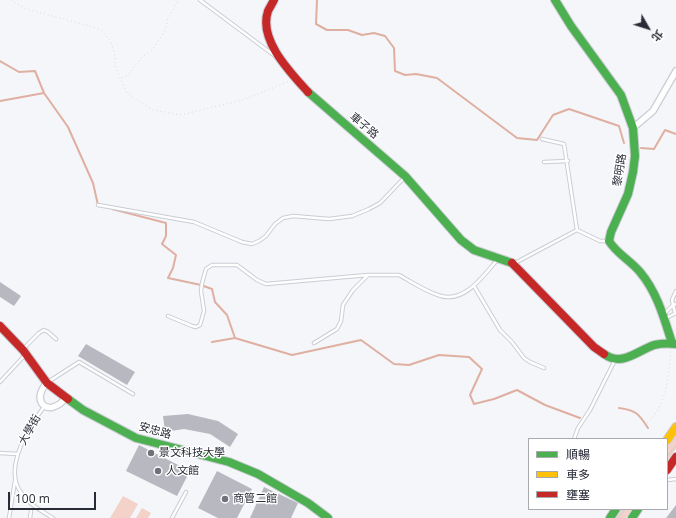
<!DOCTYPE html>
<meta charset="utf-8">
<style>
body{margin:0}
#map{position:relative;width:676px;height:518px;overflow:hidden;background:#f5f6fa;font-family:"Open Sans","Noto Sans TC",sans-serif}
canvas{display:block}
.legend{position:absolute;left:528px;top:438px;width:140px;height:72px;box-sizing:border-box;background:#fff;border:1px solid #a9aaaf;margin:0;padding:5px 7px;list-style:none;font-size:12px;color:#292b37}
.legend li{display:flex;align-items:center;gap:8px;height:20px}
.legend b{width:20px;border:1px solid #a9aaaf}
.north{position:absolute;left:628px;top:8px;width:40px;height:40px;-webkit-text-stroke:3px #fff;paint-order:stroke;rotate:129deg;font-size:11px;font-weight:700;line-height:16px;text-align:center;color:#292b37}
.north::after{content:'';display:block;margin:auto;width:14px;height:18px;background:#292b37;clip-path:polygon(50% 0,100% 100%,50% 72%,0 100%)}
.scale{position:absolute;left:8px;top:492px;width:88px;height:18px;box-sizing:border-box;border:2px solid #292b37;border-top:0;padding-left:5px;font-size:12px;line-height:14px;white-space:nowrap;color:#292b37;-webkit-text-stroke:3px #fff;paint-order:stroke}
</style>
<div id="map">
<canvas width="676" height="518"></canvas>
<ul class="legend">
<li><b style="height:5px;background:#4caf50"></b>順暢</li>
<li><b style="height:5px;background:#ffc107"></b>車多</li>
<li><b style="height:5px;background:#c62828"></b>壅塞</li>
</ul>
<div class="north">北</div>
<div class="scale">100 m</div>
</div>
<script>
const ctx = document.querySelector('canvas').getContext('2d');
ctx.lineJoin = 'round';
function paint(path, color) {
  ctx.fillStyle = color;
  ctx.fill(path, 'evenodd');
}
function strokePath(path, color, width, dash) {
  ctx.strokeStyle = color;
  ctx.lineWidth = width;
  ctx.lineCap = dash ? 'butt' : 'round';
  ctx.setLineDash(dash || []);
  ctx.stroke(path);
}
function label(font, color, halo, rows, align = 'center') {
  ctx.font = font + ' "Open Sans","Noto Sans TC",sans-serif';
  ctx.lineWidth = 3;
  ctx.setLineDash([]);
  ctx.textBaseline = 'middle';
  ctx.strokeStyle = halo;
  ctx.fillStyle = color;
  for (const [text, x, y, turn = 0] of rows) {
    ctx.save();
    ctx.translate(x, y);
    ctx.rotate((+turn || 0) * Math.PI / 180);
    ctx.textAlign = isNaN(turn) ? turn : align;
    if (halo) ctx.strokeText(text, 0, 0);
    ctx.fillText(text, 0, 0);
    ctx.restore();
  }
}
paint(new Path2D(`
 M676 433V449L667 461V447Z
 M123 496 138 504 130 518H110Z
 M142 508 151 513 148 518H136Z
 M622 509H632L626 518H615Z`), '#f2d2c9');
strokePath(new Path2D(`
 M317 0 316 24 327 30H348L362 35 374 33 385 36 394 48 395 71 405 75 416 74 437 78 517 138 537 140 553 115 569 109 619 126 624 143
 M0 61 19 72 35 71 44 93 68 127 93 183 98 205H100
 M0 101 44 93
 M641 148 654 149 665 130 676 134
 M112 209 166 223V236L162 244 176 255 173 268 168 278 201 285 212 289 215 302 227 315 235 338 292 355 361 340 394 364 409 365 439 355 469 357 482 369 470 395 474 404 494 399 517 390 545 405 580 418
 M212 342 235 338
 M619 408C636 410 639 414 648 428`), '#dfafa1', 2);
paint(new Path2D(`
 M0 282 21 296 14 306 0 297Z
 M86 344 135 372 127 385 78 356Z
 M188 414 218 421 238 434 230 447 210 434 184 429 165 432 163 416Z
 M139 445 190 471 177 496 126 471Z
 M217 471 252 489 237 518H218L198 508Z
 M264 487 298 503 291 518H250Z
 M676 505V518H666Z`), '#b8b9c0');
const lane = new Path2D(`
 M200 0 275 56
 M542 139 564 144 577 230
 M544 162 568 161
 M98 205 194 222 242 242 252 244 259 241 266 236 275 224 283 218 293 216 329 219 352 216 369 209 380 203 404 178
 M515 263 577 230 600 241H607
 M474 286 500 330 512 342 524 358 530 362 544 368
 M675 313 672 300 676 291
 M664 314 673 305 676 304
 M168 316 192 326 196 327 200 325 204 311 201 291 202 283 206 269 212 265H237L257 280 266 284 368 275H399C412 282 426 292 441 296 465 303 484 275 498 259
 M666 318 676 313
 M314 343 337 329 341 321 343 305 353 290 368 275
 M24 348 39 333 44 330 48 332 56 339
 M0 382 25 355
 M48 382 79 362 133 394
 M44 407C29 426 4 467 20 491 27 503 41 511 53 518
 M574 439 578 428 590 410 615 360
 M0 453 18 454
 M667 480 676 479
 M9 518 15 481
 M30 518 31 511
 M172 518 186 492`);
const street = new Path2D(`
 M633 128 653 111 676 71
 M47 383C30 401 48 419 66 398`);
const fast = new Path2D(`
 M555 0 571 26 621 95 633 128 635 156 633 172 628 194 611 232 609 241C617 254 630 260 640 272 657 292 664 318 672 343
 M308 92 405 176 461 240 474 250 512 263
 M604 354C622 367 637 351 654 345 662 343 668 343 676 344
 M68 399 83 410 136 438 229 462 258 474 308 503 328 518
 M610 518 616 509
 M632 518 638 509`);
const slow = new Path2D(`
 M667 440 676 427`);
const jam = new Path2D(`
 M274 0C272 4 270 7 268 11 258 40 291 73 308 92
 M512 263 594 347 604 354
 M0 326 23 350 47 383 68 399
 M667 470 676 457`);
strokePath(lane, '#cbcdd5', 4.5);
strokePath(street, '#cbcdd5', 8);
strokePath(fast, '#cbcdd5', 10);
strokePath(slow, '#cbcdd5', 10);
strokePath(jam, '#cbcdd5', 10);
strokePath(new Path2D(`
 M11 0 26 9 90 26 101 30 111 41 115 57V67L127 93 153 110 181 115 243 100 290 81
 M122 78 128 75 142 57 152 50 165 31 168 18 179 0
 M647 423C667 406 668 376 671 351`), '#d9d9db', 1, [1, 3]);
strokePath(lane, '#fefefe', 2.5);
strokePath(street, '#fefefe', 5.5);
strokePath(fast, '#4caf50', 8);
strokePath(slow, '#ffc107', 8);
strokePath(jam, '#c62828', 8);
strokePath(new Path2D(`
 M667 457 676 445
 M618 518 625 509`), '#ccccce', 1);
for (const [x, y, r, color] of [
 [151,453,4,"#70727b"],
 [158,471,4,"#70727b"],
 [225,499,4,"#70727b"]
]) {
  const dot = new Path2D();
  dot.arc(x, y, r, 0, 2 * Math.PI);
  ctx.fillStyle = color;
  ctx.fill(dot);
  strokePath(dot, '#fff', 1.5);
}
label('11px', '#292b37', '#fff', [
 ["車子路",364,126,40],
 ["黎明路",620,170,-81],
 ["大學街",30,430,-61],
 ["安忠路",155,431,16]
]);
label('11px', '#292b37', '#fff', [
 ["景文科技大學",159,453],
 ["人文館",166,471],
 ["商管二館",233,499]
], 'left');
</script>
